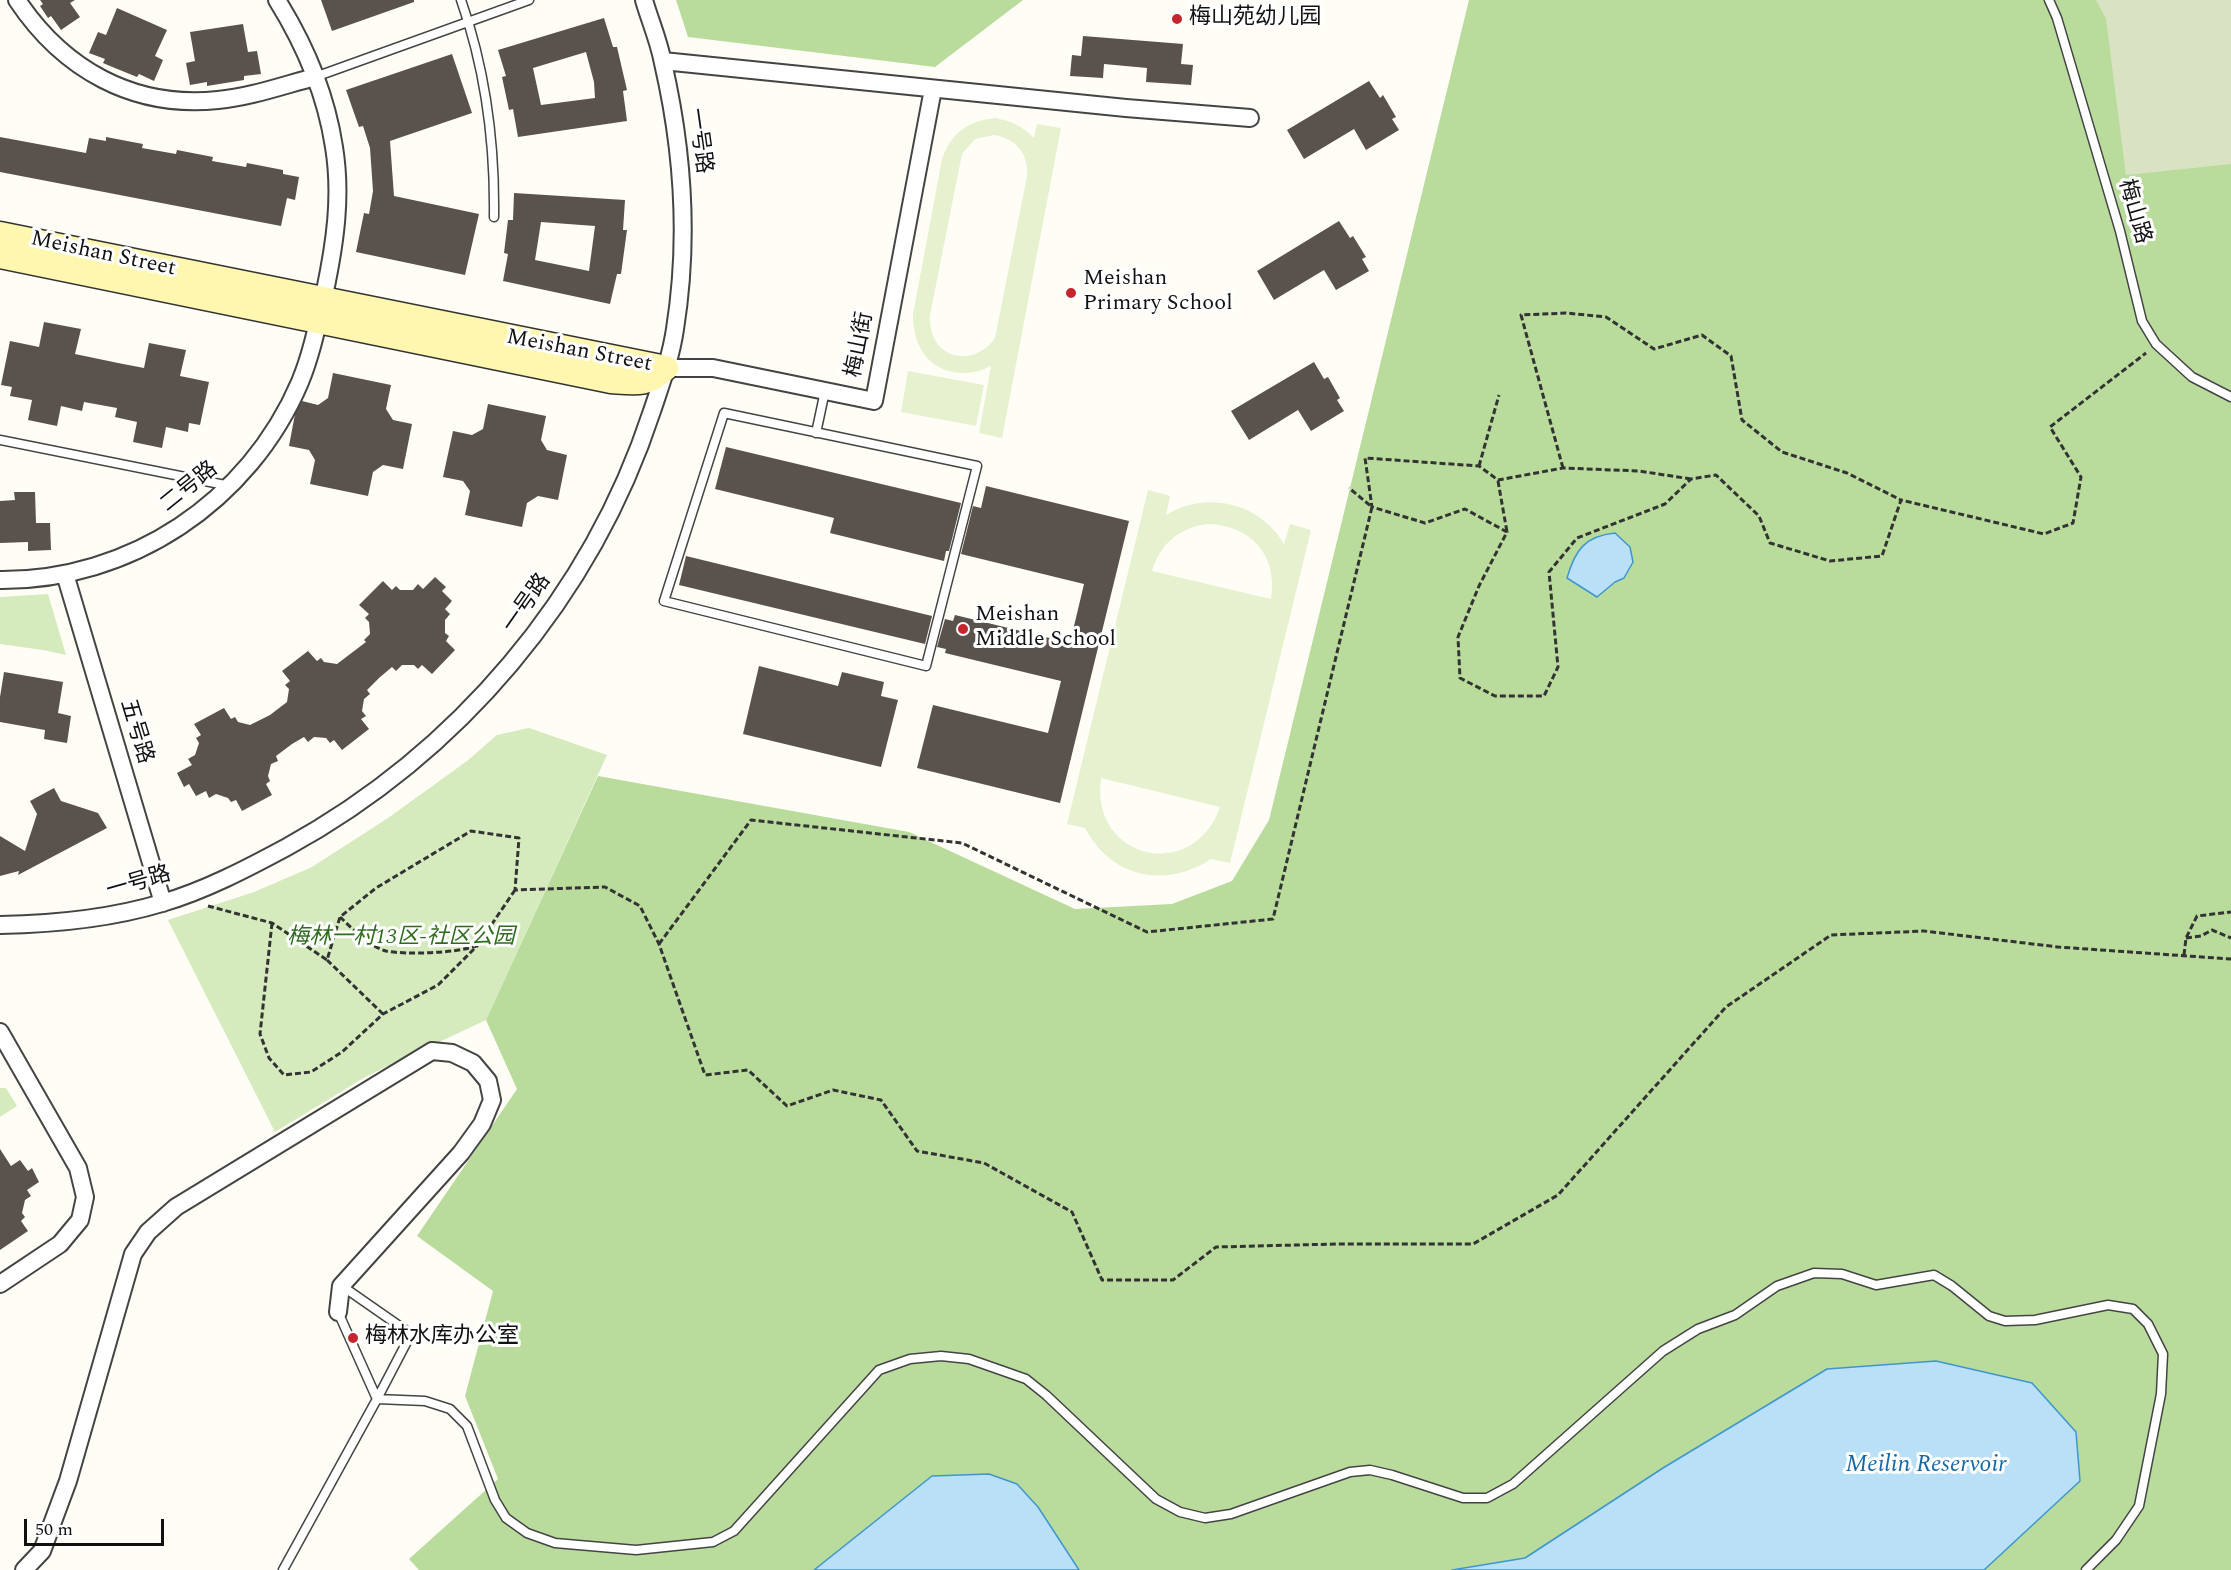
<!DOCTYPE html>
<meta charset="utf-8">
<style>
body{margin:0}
#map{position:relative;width:2231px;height:1570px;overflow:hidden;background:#fffdf5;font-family:Spectral,serif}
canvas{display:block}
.scale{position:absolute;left:24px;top:1519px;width:140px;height:27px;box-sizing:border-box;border:3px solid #111;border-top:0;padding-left:8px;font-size:18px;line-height:21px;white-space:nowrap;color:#111;-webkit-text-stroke:4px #fff;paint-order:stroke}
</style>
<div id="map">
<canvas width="2231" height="1570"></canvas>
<div class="scale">50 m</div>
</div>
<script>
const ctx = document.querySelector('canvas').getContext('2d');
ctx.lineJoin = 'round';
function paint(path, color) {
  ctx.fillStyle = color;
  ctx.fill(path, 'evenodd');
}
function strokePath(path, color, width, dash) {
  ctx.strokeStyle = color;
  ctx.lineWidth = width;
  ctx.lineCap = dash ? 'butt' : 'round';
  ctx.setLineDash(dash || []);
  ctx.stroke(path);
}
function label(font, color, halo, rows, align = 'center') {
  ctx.font = font + ' Spectral,"Noto Sans SC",serif';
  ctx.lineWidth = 6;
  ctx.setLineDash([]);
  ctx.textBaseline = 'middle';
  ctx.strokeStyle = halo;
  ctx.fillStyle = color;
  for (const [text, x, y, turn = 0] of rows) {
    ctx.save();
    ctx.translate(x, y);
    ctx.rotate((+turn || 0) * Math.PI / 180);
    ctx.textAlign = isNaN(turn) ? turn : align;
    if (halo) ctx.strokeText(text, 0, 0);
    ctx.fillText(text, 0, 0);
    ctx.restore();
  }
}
paint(new Path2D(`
 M48 594 66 655 43 650 0 644V597Z
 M529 728 607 755 486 1020 367 1076 275 1132 168 920 254 892 312 867 388 818 467 761 497 735Z
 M0 1088H6L17 1106 0 1117Z`), '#d5ebbd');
paint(new Path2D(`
 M676 0H1023L935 67 688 37Z
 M1469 0H2231V1570H1979L1525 1558 1454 1570H1079L1038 1507 815 1570H419L409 1559 498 1479 465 1396 493 1291 417 1236 517 1089 486 1020 598 776 909 832 1075 909 1172 904 1232 881 1269 820Z`), '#b9dc9c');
paint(new Path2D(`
 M2096 0H2231V164L2126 175 2106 19Z`), '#d9e3c4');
paint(new Path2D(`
 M995 118C1012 121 1022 126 1034 138L1037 124 1061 128 1002 438 979 433 991 366C986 368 980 371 974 372 935 379 912 350 913 314L942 159C951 133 968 121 995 118ZM994 135C1017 139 1028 153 1027 176L995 338C972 371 927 357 930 315L962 154 975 139Z
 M908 371 984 385 976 426 901 412Z
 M1148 490 1170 496 1166 515C1207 490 1260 503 1284 544L1290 524 1311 530 1230 863 1211 859C1166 889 1111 878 1085 828L1067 824ZM1207 524C1251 525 1278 555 1271 599L1152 571C1160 544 1179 528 1207 524ZM1101 779V778L1220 807C1193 884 1090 859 1101 779Z`), '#e6f2cf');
const water = new Path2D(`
 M1615 533 1630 547 1633 562 1624 578 1615 582 1597 597 1567 578C1575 550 1585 536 1615 533Z
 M1936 1361 2032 1383 2076 1432 2080 1481 1984 1570H1452L1525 1558 1663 1468 1827 1369Z
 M989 1474 1017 1484 1038 1507 1079 1570H814L932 1476Z`);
paint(water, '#b9e0f7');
strokePath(water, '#3f96cf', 1.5);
paint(new Path2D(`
 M40 0H75L70 3 80 17 61 30 51 16 48 18 40 6 43 4Z
 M321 0H414V2L332 31Z
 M117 8 167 30 155 56 163 60 154 81 139 74 137 77 110 66 103 63 105 59 89 53 98 32 106 35Z
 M604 18 613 47H617L627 90 623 91 627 121 518 137 513 109 509 110 502 77 506 76 498 50ZM586 52 594 82 595 98 541 105 533 68Z
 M243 24 248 52 257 51 261 74 244 76V80L207 86V82L190 85 186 63 195 61 190 32Z
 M1083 36 1183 44 1181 64 1193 65 1191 85 1146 82 1147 68 1104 64 1103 78 1070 76 1072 55 1081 56Z
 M452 54 472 113 390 141 394 196 479 214 465 275 356 252 364 213 369 214 373 191 370 148 363 126 359 127 346 90Z
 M1369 81 1380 98 1383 95 1396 117 1392 119 1399 130 1366 150 1354 129 1304 159 1287 130Z
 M0 137 86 153 89 138 106 141V137L143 144 142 148 176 154 177 150 213 157 212 161 246 167 247 163 283 170V174L299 177 295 200 287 198 281 226 0 172Z
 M514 193 625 200 623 230H627L621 274H617L610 304 503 281 508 254 504 253 508 220H513ZM541 222 595 226 589 271 535 260Z
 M1339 221 1350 238 1353 236 1366 257 1362 259 1369 271 1336 290 1324 270 1274 300 1257 271Z
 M44 322 81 329 75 354 118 363 144 368 149 343 186 350 180 376 209 382 200 425 189 423 188 432 166 427 162 448 133 442 137 422 115 417 117 408 84 402 82 411 61 406 57 426 28 420 32 400 10 396 12 387 1 385 10 341 39 347Z
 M1314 362 1324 379 1328 377 1340 398 1337 400 1344 411 1311 431 1298 410 1249 440 1231 411Z
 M333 373 391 385 386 409 393 420 412 424 403 469 383 465 373 472 368 496 310 484 315 460 309 450 289 446 295 414 302 401 318 405 328 398Z
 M488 404 546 416 541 440 547 450 567 455 558 500 538 496 527 503 522 527 465 515 470 491 463 481 443 477 453 431 472 435 483 429Z
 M726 447 961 503 949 551H946L944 561 830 533 834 518 715 489Z
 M986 486 1129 521 1060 803 917 768 933 705 1048 733 1061 681 945 653 946 649 937 647 945 619 953 621 955 615 1070 643 1084 584 961 554 973 506 981 508Z
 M14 492H35L36 523H50L51 550 28 551V542L0 543V501L15 500Z
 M686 556 932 616 925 644 679 585Z
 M435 577 446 587 442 591 452 601 445 609 450 614 445 620V633L449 636 446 641 455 650 432 674 422 665 418 669 414 665H402L396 671 392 667 379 678 367 690 370 694 364 699 362 711 366 716 361 719 369 729 342 750 334 740 330 743 326 738 314 737 308 742 304 737 292 744 276 756 278 761 271 764 268 776 270 781 266 784 272 795 242 811 236 800 231 802 228 798 216 794 209 798 206 791 196 796 189 784 184 787 177 773 192 765 188 759 195 755 199 743 196 738 201 735 194 724 224 708 231 719 235 717 238 722 250 725 270 715 287 702 289 689 285 685 290 681 282 671 308 651 317 661 321 658 324 662 337 664 366 642 364 640 370 634 369 622 365 618 369 614 359 605 383 581 392 590 396 586 400 590H413L418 584 423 589Z
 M759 666 838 686 842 672 884 682 881 696 898 700 881 767 743 734Z
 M4 672 63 682 58 713 71 716 67 743 44 739 45 730 0 722V697Z
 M54 788 61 801 98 813 107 828 18 875 19 871 0 876V836L25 851 37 814 30 801Z
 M0 1149 11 1166 20 1160 28 1171 32 1168 39 1182 27 1190 31 1196 25 1200 22 1213 25 1217 21 1221 28 1231 0 1250Z`), '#5a524d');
const lane = new Path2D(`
 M461 0C486 71 495 142 494 217
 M2049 0 2057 18 2120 231 2142 321 2156 344 2192 377 2231 397
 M315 77 529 0
 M724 413 977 466 926 666 664 601Z
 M816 433 825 391
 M0 440 230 486
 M342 1286 411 1334 377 1399 425 1401 450 1409 467 1426 495 1500 506 1518 527 1533 555 1543 636 1550 713 1542 734 1531 879 1370 910 1359 941 1356 969 1359 1026 1379 1046 1395 1156 1499 1180 1512 1205 1518 1231 1514 1350 1472 1370 1470 1392 1475 1463 1498H1487L1513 1484 1663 1351 1698 1329 1735 1315 1777 1286 1814 1273 1842 1274 1876 1285 1934 1275 1952 1286 1989 1316 2005 1321 2035 1320 2108 1305 2133 1309 2148 1324 2163 1354 2161 1394 2139 1506 2116 1540 2086 1570
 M283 1570 377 1399 338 1312`);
const street = new Path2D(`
 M17 0C63 69 133 109 218 100 251 97 284 85 315 77
 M663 61 1126 108 1250 118
 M666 368H713L874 401 933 89
 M65 574 163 903
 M0 580C130 581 249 502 300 382 312 353 318 322 325 291 335 243 342 196 334 147 326 94 305 45 277 0
 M0 925C54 924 109 919 162 903 204 891 248 868 287 847 458 753 591 597 652 411 661 384 671 357 675 329 689 241 683 150 663 63 659 41 650 21 644 0
 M0 1032 78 1168 85 1197 80 1220 60 1244 0 1284
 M24 1570 42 1551 68 1481 133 1254 148 1232 176 1207 432 1051 452 1053 473 1063 488 1081 492 1100 482 1124 461 1153 341 1286 338 1312`);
const secondary = new Path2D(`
 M0 234 666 368
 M0 256 611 381C636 383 647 386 666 368`);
strokePath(lane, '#444', 11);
strokePath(street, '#444', 20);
strokePath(secondary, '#333', 27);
strokePath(new Path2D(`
 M1479 466 1499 395
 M1563 468 1521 315 1566 313 1606 317 1654 349 1702 335 1731 356 1742 420 1782 452 1847 473 1901 500
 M1691 479 1639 471 1563 468 1498 480 1479 466 1365 458 1372 507 1425 523 1465 509 1507 532 1479 586 1458 637 1460 678 1495 696H1544L1558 667 1549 572 1577 538 1665 504 1691 479 1716 475 1759 516 1770 543 1830 561 1882 556 1901 500 2044 534 2073 523 2081 477 2050 427 2146 353
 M1498 481 1507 532
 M208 906 272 923 327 960 340 917 376 888 471 831 519 838 515 890 605 887 640 906 659 944 705 1075 748 1070 787 1106 833 1090 881 1100 917 1151 984 1163 1072 1212 1102 1280H1173L1216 1247 1336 1244H1473L1558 1195 1726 1007 1831 935 1924 931 2058 947 2231 959
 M340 917C353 929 368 946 386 951 406 955 457 953 476 946
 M272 923 260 1034 269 1058 284 1075 311 1072 342 1052 383 1014 438 985 477 946 515 890
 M2186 938 2201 936 2212 930 2231 938
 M659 944 751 820 962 843 1147 932 1273 919 1372 507 1349 488
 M2184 955 2186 938 2197 916 2231 912
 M327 960 383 1014`), '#333', 3, [6, 3]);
strokePath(lane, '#fff', 8);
strokePath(street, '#fff', 16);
strokePath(secondary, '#fff6b0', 24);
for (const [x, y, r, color] of [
 [1177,19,6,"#c4262e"],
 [1071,293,6,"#c4262e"],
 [963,629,6,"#c4262e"],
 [353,1338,6,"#c4262e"]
]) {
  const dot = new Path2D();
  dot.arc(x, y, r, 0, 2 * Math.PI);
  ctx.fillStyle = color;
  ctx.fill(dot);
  strokePath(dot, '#fff', 2);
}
label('22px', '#111', '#fff', [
 ["梅山苑幼儿园",1189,19],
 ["Meishan",1083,280],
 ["Primary School",1083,305],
 ["Meishan",975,616],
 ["Middle School",975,641],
 ["梅林水库办公室",365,1338]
], 'left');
label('22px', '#111', '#fff', [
 ["一号路",698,141,82],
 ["梅山路",2133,212,74],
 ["Meishan Street",103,255,12],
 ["梅山街",861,345,-79],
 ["Meishan Street",579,352,11],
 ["二号路",190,488,-39],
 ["一号路",528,604,-55],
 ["五号路",135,732,73],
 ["一号路",139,884,-16]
]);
label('italic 22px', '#2f6b1f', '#fff', [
 ["梅林一村13区-社区公园",401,939]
]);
label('italic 24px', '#1768a6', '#fff', [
 ["Meilin Reservoir",1926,1466]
]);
</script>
